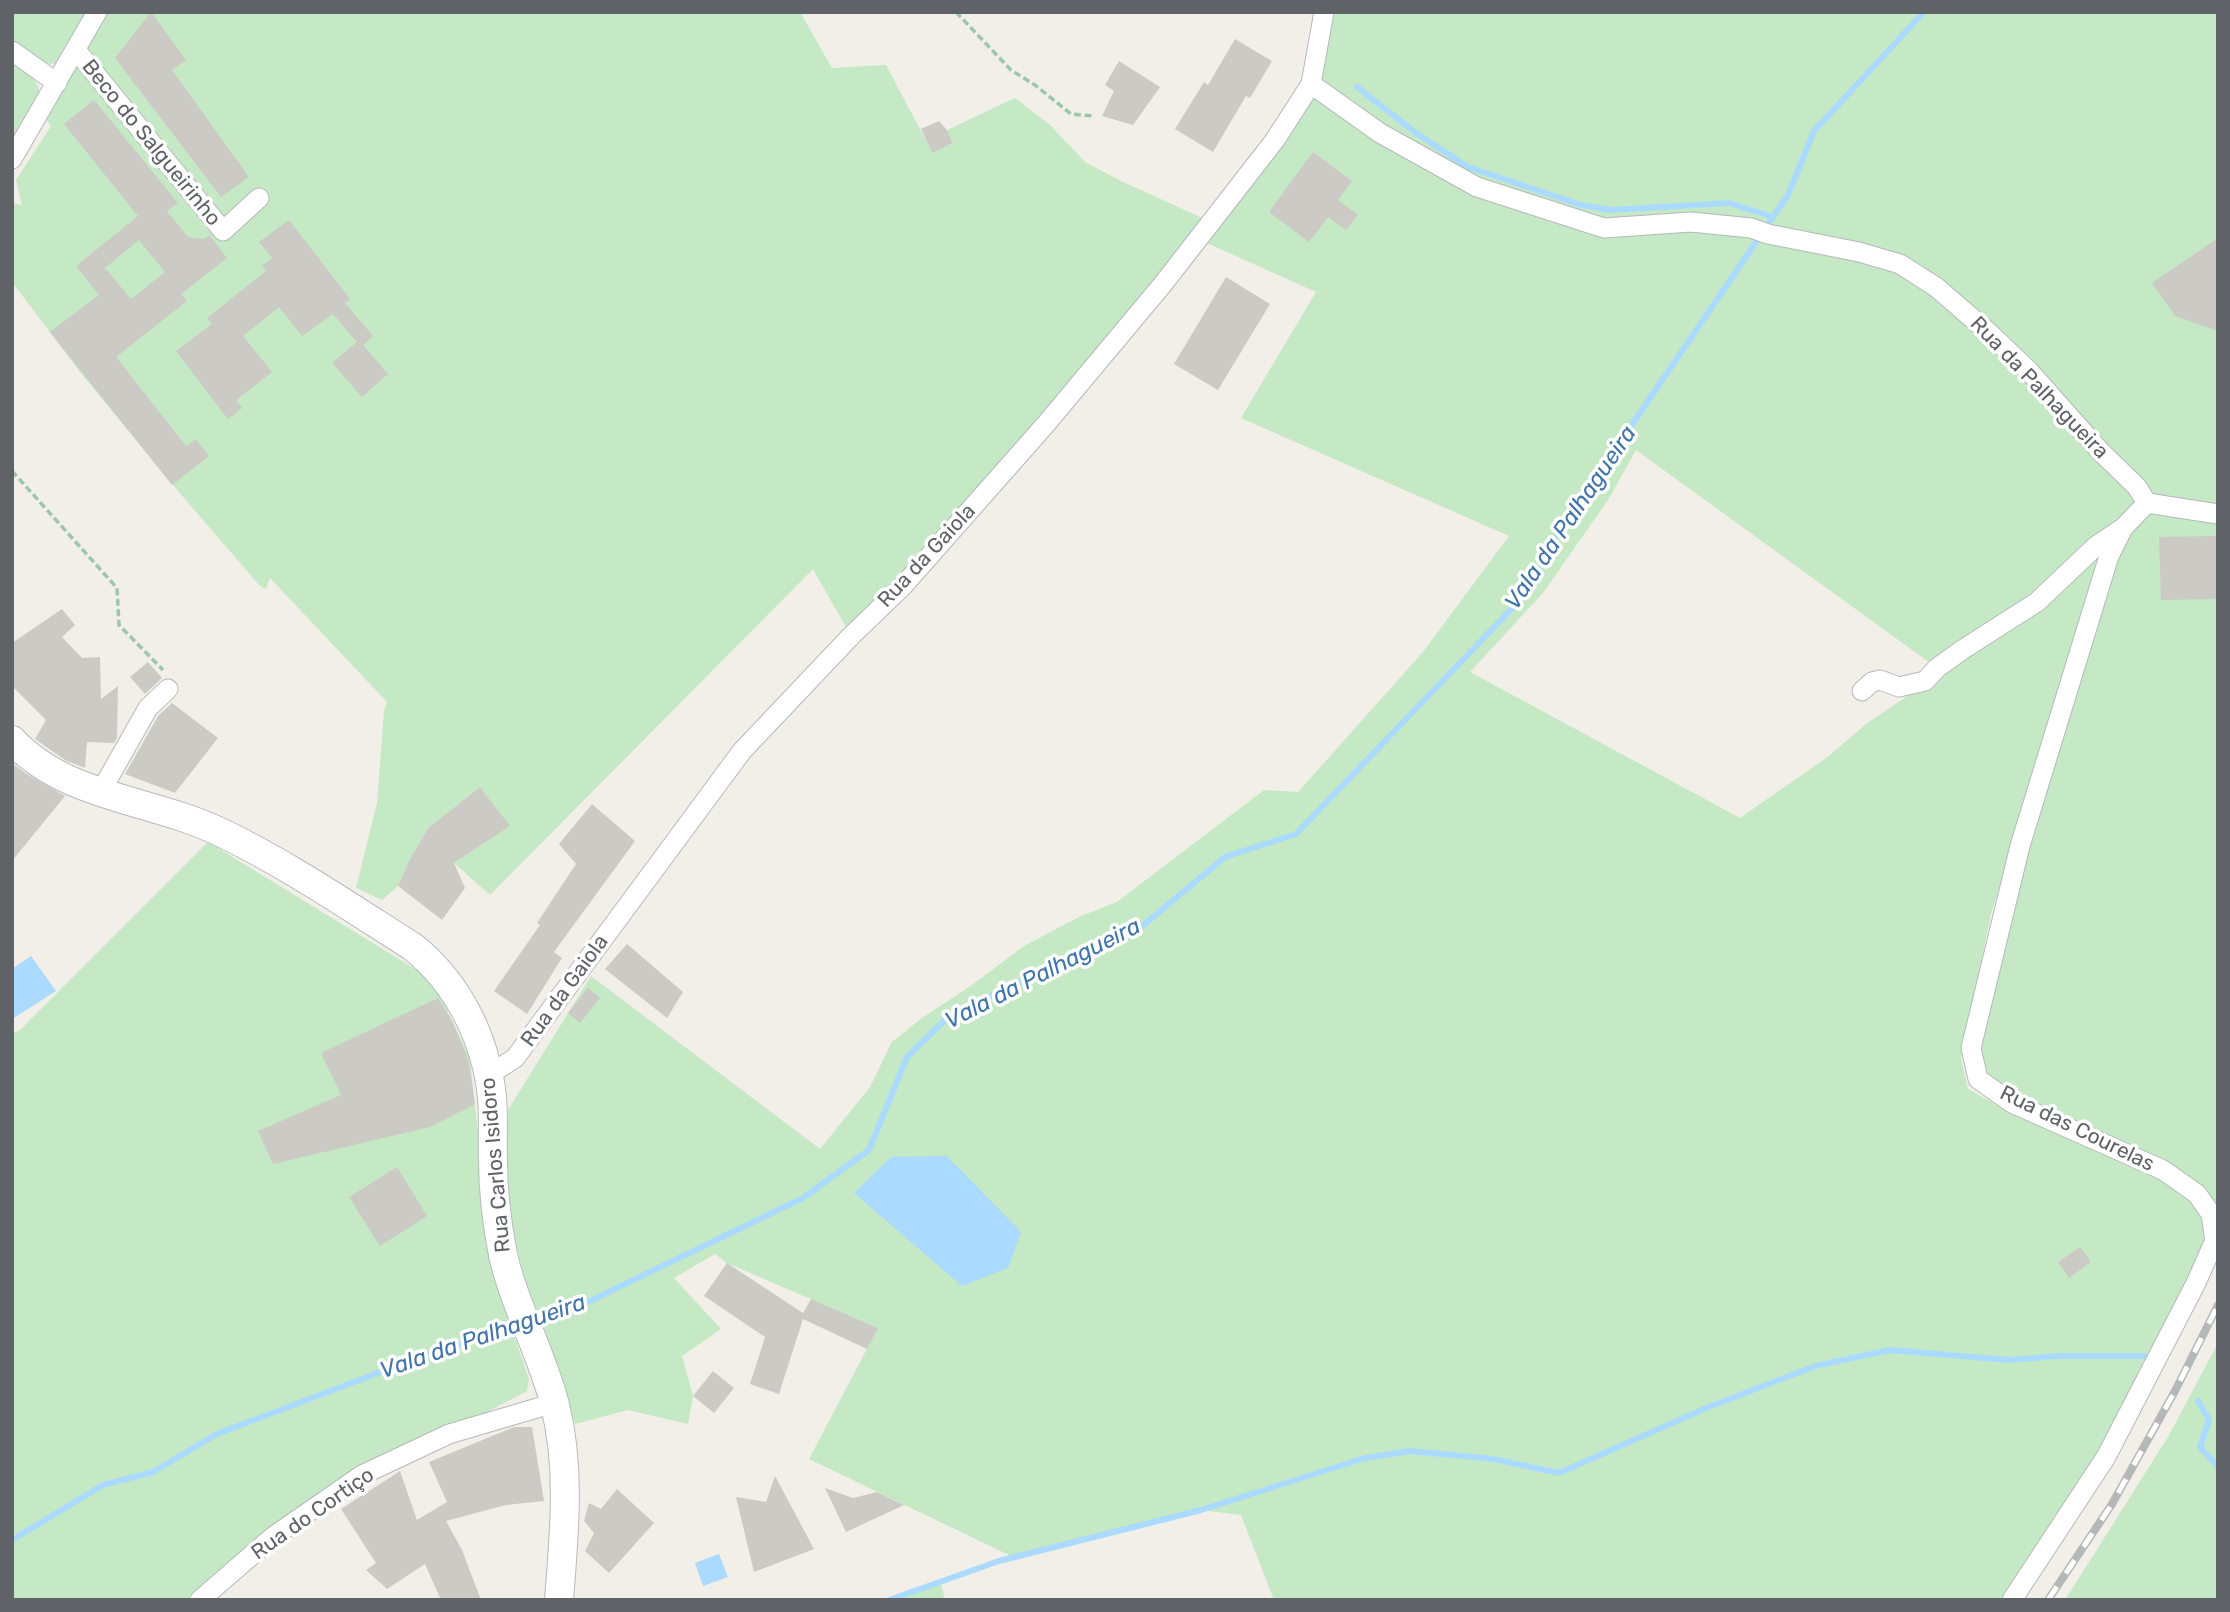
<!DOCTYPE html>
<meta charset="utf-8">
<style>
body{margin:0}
#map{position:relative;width:2230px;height:1612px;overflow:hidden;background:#f1efe8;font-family:Rubik,sans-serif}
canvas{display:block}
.frame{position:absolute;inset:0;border:14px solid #5f6368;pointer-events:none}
</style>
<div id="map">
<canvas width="2230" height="1612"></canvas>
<div class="frame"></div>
</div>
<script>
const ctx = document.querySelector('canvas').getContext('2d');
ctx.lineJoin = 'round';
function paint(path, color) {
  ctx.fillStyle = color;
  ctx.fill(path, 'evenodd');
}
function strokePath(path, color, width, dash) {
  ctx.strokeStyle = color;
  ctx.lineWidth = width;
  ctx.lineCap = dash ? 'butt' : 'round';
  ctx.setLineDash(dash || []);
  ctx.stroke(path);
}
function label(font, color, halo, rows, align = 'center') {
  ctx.font = font + ' Rubik,sans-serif';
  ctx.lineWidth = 7;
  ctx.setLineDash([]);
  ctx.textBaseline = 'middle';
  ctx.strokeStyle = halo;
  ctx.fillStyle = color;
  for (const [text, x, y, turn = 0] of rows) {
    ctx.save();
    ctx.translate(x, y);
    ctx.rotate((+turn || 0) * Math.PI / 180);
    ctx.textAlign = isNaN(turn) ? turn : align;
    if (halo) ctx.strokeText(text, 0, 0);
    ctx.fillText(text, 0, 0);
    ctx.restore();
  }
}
paint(new Path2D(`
 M12 12H800L832 68 886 65 932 152 953 143 947 130 1015 98 1050 125 1085 162 1121 181 1211 222 1310 85 1323 12H2218V1234L2197 1194 1978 1079 1971 1048 2122 530 1937 668 1636 450 1608 500 1543 593 1470 672 1740 818 1829 756 1866 724 2026 616 2104 553 1991 914 1961 1058 1968 1089 2013 1114 2179 1188 2197 1207 2205 1231 2200 1257 2162 1350 2012 1600H1274L1241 1515 1201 1510 1013 1557 809 1459 878 1328 727 1263 715 1254 674 1278 721 1329 682 1356 693 1396 688 1424 628 1410 575 1424 546 1339 531 1309 512 1226 507 1167 508 1110 591 976 820 1149 870 1087 892 1042 922 1018 972 985 1024 946 1079 917 1117 902 1264 790 1298 792 1423 652 1509 536 1241 418 1316 292 1198 239 851 636 813 569 490 895 454 863 509 826 480 787 428 828 409 861 398 886 382 900 356 888 377 803 384 711 387 702 270 578 266 589 260 586 172 484 80 372 12 282V203L22 205 16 180 51 126 41 112 12 159V54L36 82 40 92 58 63 45 64 12 50Z
 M208 842 420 972 441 997 470 1058 493 1275 529 1379 527 1391 449 1432 361 1473 198 1600H12V1034L20 1030Z
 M2218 1343V1600H2065L2168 1437Z
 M940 1580 945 1600H889Z`), '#c5e8c5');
paint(new Path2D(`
 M31 956 56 991 12 1019V969Z
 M947 1156 1021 1232 1008 1268 962 1286 854 1193 891 1157Z
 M719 1554 728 1577 703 1586 695 1563Z`), '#aadaff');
strokePath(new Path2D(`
 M1357 87 1416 133 1468 167 1581 205 1611 210 1729 203 1773 217
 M533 1323 559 1316 803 1198 869 1150 907 1057 945 1020 1011 986 1134 933 1225 857 1296 834 1523 597 1555 538 1788 195 1814 131 1924 12
 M2198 1401 2209 1420 2200 1447 2218 1467
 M12 1540 103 1485 153 1472 217 1434 433 1352 519 1327
 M889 1600 999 1561 1201 1510 1365 1458 1411 1451 1493 1459 1559 1473 1704 1409 1815 1366 1890 1350 2009 1360 2059 1356H2144`), '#aadaff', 6);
paint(new Path2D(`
 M151 12 186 60 172 70 249 177 221 197 115 58Z
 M1235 39 1272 61 1250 98 1246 96 1213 152 1175 129 1204 82 1208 85Z
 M1119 61 1160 87 1133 125 1102 116 1114 91 1105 85Z
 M94 100 178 203 167 211 188 237 204 239 209 235 227 258 181 294 187 301 116 357 186 446 196 439 209 456 172 485 50 332 99 295 76 266 138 216 64 124ZM139 240 165 272 131 299 105 268Z
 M939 121 947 130 953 143 932 153 921 129Z
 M1313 152 1352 181 1338 200 1358 215 1346 230 1328 217 1309 242 1269 212Z
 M289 220 350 299 345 303 373 336 363 345 388 374 362 397 332 363 357 342 333 314 302 336 279 307 243 336 272 372 236 400 242 408 228 419 176 351 212 324 207 318 266 271 262 266 272 258 259 242Z
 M2218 238V331L2175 316 2152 283Z
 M1226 277 1270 304 1218 390 1174 364Z
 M2218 536V599L2161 600 2159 537Z
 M62 609 75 625 62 637 82 658 100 657 101 699 118 686 117 738 114 743 87 742 85 768 65 760 35 739 46 720 12 686V643Z
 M148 662 162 678 145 694 130 677Z
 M172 703 218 738 175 793 125 774 158 716Z
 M12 763 25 773 65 796 12 861Z
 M480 787 510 826 454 863 465 888 442 920 398 886 409 861 428 828Z
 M592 804 635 841 554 952 562 958 527 1014 494 991 540 925 537 923 576 864 559 844Z
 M627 944 683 992 667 1018 605 969Z
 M588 988 600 998 580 1023 568 1013Z
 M438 998 452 1021 468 1059 475 1104 430 1127 273 1164 258 1131 341 1095 321 1053Z
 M397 1167 427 1216 380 1246 349 1197Z
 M2080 1247 2091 1262 2069 1278 2058 1262Z
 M727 1263 803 1313 811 1299 878 1328 867 1349 803 1319 779 1394 750 1384 765 1337 704 1296Z
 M713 1371 734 1388 714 1413 693 1396Z
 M514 1427H532L544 1501 506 1505 446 1521 462 1550 481 1600H441L425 1564 387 1589 366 1570 376 1563 341 1509 400 1471 417 1520 447 1502 429 1462Z
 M775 1476 814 1549 754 1572 736 1497 766 1502Z
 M825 1488 853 1498 877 1492 904 1505 846 1532Z
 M617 1489 654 1523 609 1573 585 1551 594 1533 584 1521 589 1503 601 1509Z`), '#cccac5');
const street = new Path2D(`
 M76 50 223 231 259 198
 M12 51 57 83
 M1311 84 1380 133 1477 187 1604 228 1691 222 1751 228 1768 234 1859 252 1900 264 1936 287 1987 331 2029 371 2100 451 2137 487 2147 503 2218 514
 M12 159 97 12
 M1862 691 1872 682 1880 680 1899 687 1925 681 1937 668 1962 650 2037 602 2096 546 2123 528 2147 503
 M101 791 148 708 168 689
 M489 1075 515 1058 742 751 851 636 902 587 1046 424 1163 284 1275 140 1311 84 1324 12
 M200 1600 274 1536 362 1475 449 1434 554 1403
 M2012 1600 2106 1457 2196 1283 2215 1240 2211 1214 2197 1194 2163 1170 2012 1103 1978 1079 1971 1048 2020 846 2109 556 2123 528`);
const secondary = new Path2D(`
 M12 740C66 798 151 799 220 832 287 864 350 907 413 947 458 983 486 1039 492 1097 494 1118 492 1139 493 1160 493 1192 497 1224 503 1255 515 1307 542 1354 555 1405 571 1470 564 1534 559 1600`);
strokePath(street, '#b5b8bc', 21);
strokePath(secondary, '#b6babf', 30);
strokePath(new Path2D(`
 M956 12 1011 70 1035 85 1071 114 1093 116
 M12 471 117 588 119 625 163 670`), '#9cc7a9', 3.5, [7, 3.5]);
strokePath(street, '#fff', 19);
strokePath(secondary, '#fff', 28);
const rail = new Path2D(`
 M2048 1600 2112 1504 2175 1391 2218 1305`);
strokePath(rail, '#b6b7b8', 8);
strokePath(rail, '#fff', 5, [16]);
label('21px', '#5f6368', '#fff', [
 ["Beco do Salgueirinho",151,143,51],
 ["Rua da Palhagueira",2039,388,46],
 ["Rua da Gaiola",927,556,-47],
 ["Rua da Gaiola",565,991,-54],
 ["Rua das Courelas",2077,1129,26],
 ["Rua Carlos Isidoro",496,1165,-95],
 ["Rua do Cortiço",313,1514,-35]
]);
label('italic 23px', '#4174aa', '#fff', [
 ["Vala da Palhagueira",1571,518,-56],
 ["Vala da Palhagueira",1043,974,-27],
 ["Vala da Palhagueira",483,1337,-19]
]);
</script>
